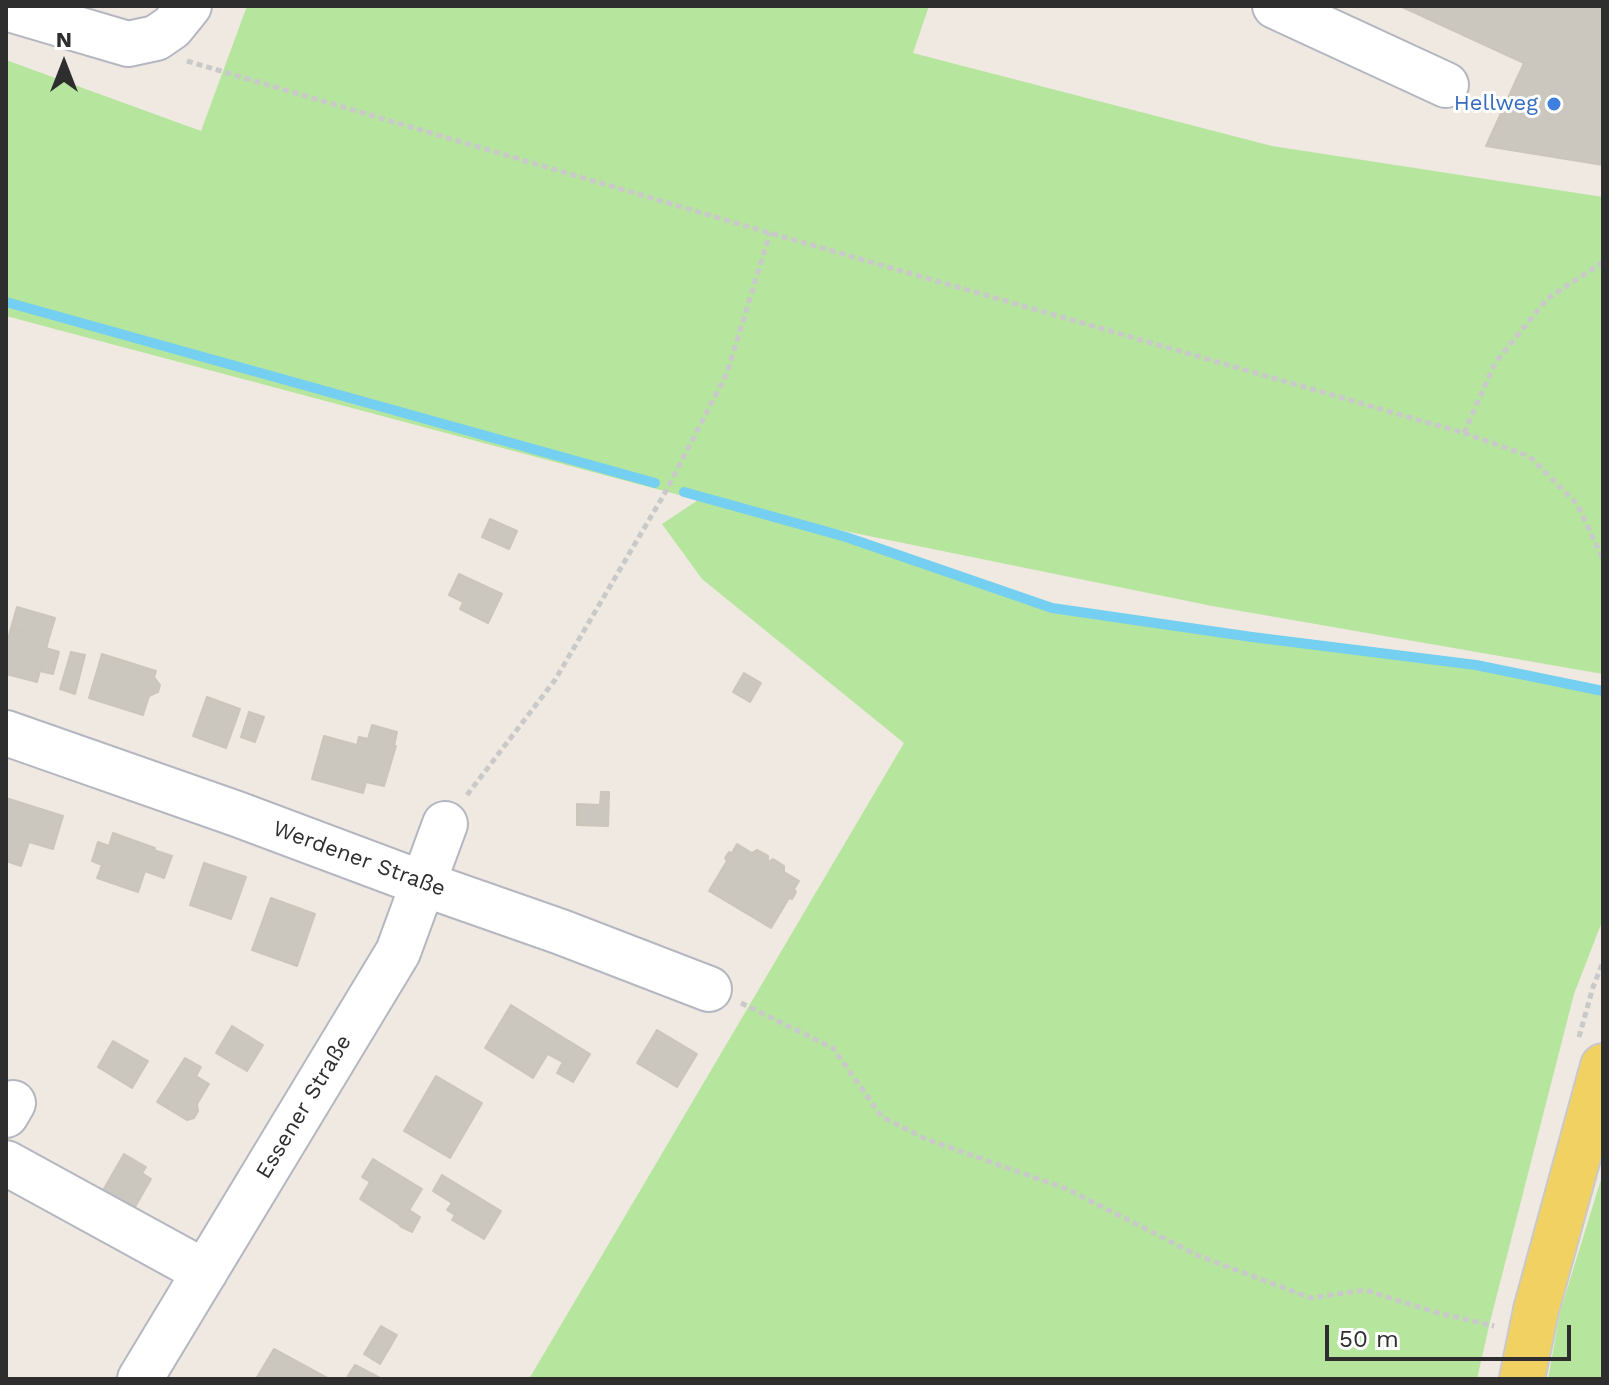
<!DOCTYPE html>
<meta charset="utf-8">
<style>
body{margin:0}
#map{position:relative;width:1609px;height:1385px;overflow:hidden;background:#efe9e1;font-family:"Work Sans",sans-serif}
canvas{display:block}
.frame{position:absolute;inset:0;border:8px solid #2e2e2e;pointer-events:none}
.north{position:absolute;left:24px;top:24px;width:80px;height:80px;-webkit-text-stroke:6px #fff;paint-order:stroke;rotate:0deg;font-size:22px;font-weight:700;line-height:32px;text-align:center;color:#2e2e2e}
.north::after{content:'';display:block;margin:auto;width:28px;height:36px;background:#2e2e2e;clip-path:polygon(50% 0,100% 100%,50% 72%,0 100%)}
.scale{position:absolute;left:1325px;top:1325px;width:246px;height:36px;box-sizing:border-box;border:4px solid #2e2e2e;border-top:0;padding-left:10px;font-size:24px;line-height:28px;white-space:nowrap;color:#2e2e2e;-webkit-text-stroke:6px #fff;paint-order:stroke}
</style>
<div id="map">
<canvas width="1609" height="1385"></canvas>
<div class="frame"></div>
<div class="north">N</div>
<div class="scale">50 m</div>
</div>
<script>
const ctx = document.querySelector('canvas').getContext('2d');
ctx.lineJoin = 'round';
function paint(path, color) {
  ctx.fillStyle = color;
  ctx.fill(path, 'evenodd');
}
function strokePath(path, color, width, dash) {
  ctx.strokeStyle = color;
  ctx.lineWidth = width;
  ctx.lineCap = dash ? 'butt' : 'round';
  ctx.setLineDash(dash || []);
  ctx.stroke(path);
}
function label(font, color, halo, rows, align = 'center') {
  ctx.font = font + ' "Work Sans",sans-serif';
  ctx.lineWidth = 6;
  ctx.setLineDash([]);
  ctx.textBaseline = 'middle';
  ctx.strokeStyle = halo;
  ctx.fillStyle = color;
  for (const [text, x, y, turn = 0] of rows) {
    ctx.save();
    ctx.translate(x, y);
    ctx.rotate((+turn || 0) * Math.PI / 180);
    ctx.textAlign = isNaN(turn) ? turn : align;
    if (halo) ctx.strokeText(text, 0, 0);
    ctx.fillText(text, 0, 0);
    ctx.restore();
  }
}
paint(new Path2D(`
 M247 6H929L913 53 1272 146 1603 197V674L1212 606 717 505 846 537 1052 608 1252 637 1476 665 1603 691V919L1574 994 1490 1322 1477 1379H529L904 743 702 579 662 524 698 500 6 316V60L201 131Z
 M1603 1173V1379H1548L1560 1312Z`), '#b6e59e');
strokePath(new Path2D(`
 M6 302 655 483
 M684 492 846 537 1052 608 1252 637 1476 665 1603 691`), '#75cff0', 10);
const building = new Path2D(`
 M1400 6H1603V165L1486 146 1524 63Z
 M490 519 517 531 509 549 482 537Z
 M459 574 474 581 463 602 449 595Z
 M474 581 502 594 488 623 460 609Z
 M17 607 55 618 49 638 11 628Z
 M11 628 49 638 37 682 6 674V646Z
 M46 648 59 652 53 674 40 671Z
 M71 652 85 655 75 694 60 689Z
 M102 654 156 671 154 677 160 685 158 692 149 696 143 715 89 698Z
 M744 673 761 683 750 702 733 692Z
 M207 697 240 709 226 748 193 736Z
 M249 712 264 717 255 742 241 737Z
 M372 725 397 732 394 746H396L384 786 366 782 363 793 312 779 324 736 357 745 359 737 368 739Z
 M601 792H609L608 826 577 825V804L600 805Z
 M6 798 63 816 53 849 29 842 21 866 6 861Z
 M113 833 155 848 154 850 172 856 164 878 145 871 138 892 97 878 102 865 92 861 98 842 109 846Z
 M737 844 752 853 757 850 768 856V862L773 859 784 866V872L799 881 794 889 796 892 792 899 789 898 771 928 709 891 727 861 725 858 729 852 732 853Z
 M204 863 246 877 231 919 190 905Z
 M271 898 315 914 297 966 252 950Z
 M511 1005 559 1035 533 1078 485 1048Z
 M232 1026 263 1045 247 1071 216 1053Z
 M657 1030 697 1054 677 1087 637 1063Z
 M559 1035 590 1054 573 1082 557 1073 563 1062 548 1054Z
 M113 1041 148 1061 132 1088 98 1067Z
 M185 1058 201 1067 196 1076 209 1084 197 1104 198 1111 194 1118 187 1120 157 1102Z
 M436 1076 482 1103 450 1158 404 1131Z
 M124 1154 146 1167 142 1173 151 1179 132 1212 101 1194Z
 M373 1159 422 1189 400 1225 360 1199 370 1182 362 1177Z
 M442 1175 501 1211 484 1239 452 1220 455 1215 447 1210 452 1203 433 1191Z
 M409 1210 420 1217 412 1232 400 1226Z
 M381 1326 397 1335 380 1364 364 1354Z
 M274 1349 329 1379H256Z
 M355 1365 382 1379H346Z`);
paint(building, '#cbc7bf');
strokePath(building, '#cbc5ba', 2);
const minor = new Path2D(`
 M1275 6 1446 85
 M6 8 128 44 156 38 172 27 189 6
 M6 733 237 814 424 884 561 932 709 989
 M6 1115 13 1103
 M6 1163 205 1272
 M140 1379 398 952 445 824`);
const major = new Path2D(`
 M1522 1379 1536 1310 1603 1066`);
strokePath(minor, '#b4b7c1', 48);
strokePath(major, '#c9c9c9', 48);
strokePath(new Path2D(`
 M187 61 770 233 1464 433 1529 456 1577 504 1603 559
 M1464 433 1495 363 1547 299 1603 262
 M467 795 555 680 666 491 727 373 770 233
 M741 1003 833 1048 882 1117 926 1139 1067 1189 1199 1256 1311 1298 1365 1290 1435 1312 1494 1326
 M1579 1037 1593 987 1603 962`), '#c9c9c9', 5, [6, 4]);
strokePath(minor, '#fff', 44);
strokePath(major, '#f2d163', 44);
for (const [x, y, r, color] of [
 [1554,104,8,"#3f7fe0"]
]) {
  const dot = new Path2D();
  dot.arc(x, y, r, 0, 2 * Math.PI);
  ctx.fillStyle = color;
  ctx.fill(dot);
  strokePath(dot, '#fff', 3);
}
label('22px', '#366cbe', '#fff', [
 ["Hellweg",1538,104]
], 'right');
label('22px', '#2e2e2e', '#fff', [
 ["Werdener Straße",359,859,20],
 ["Essener Straße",304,1107,-59]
]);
</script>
